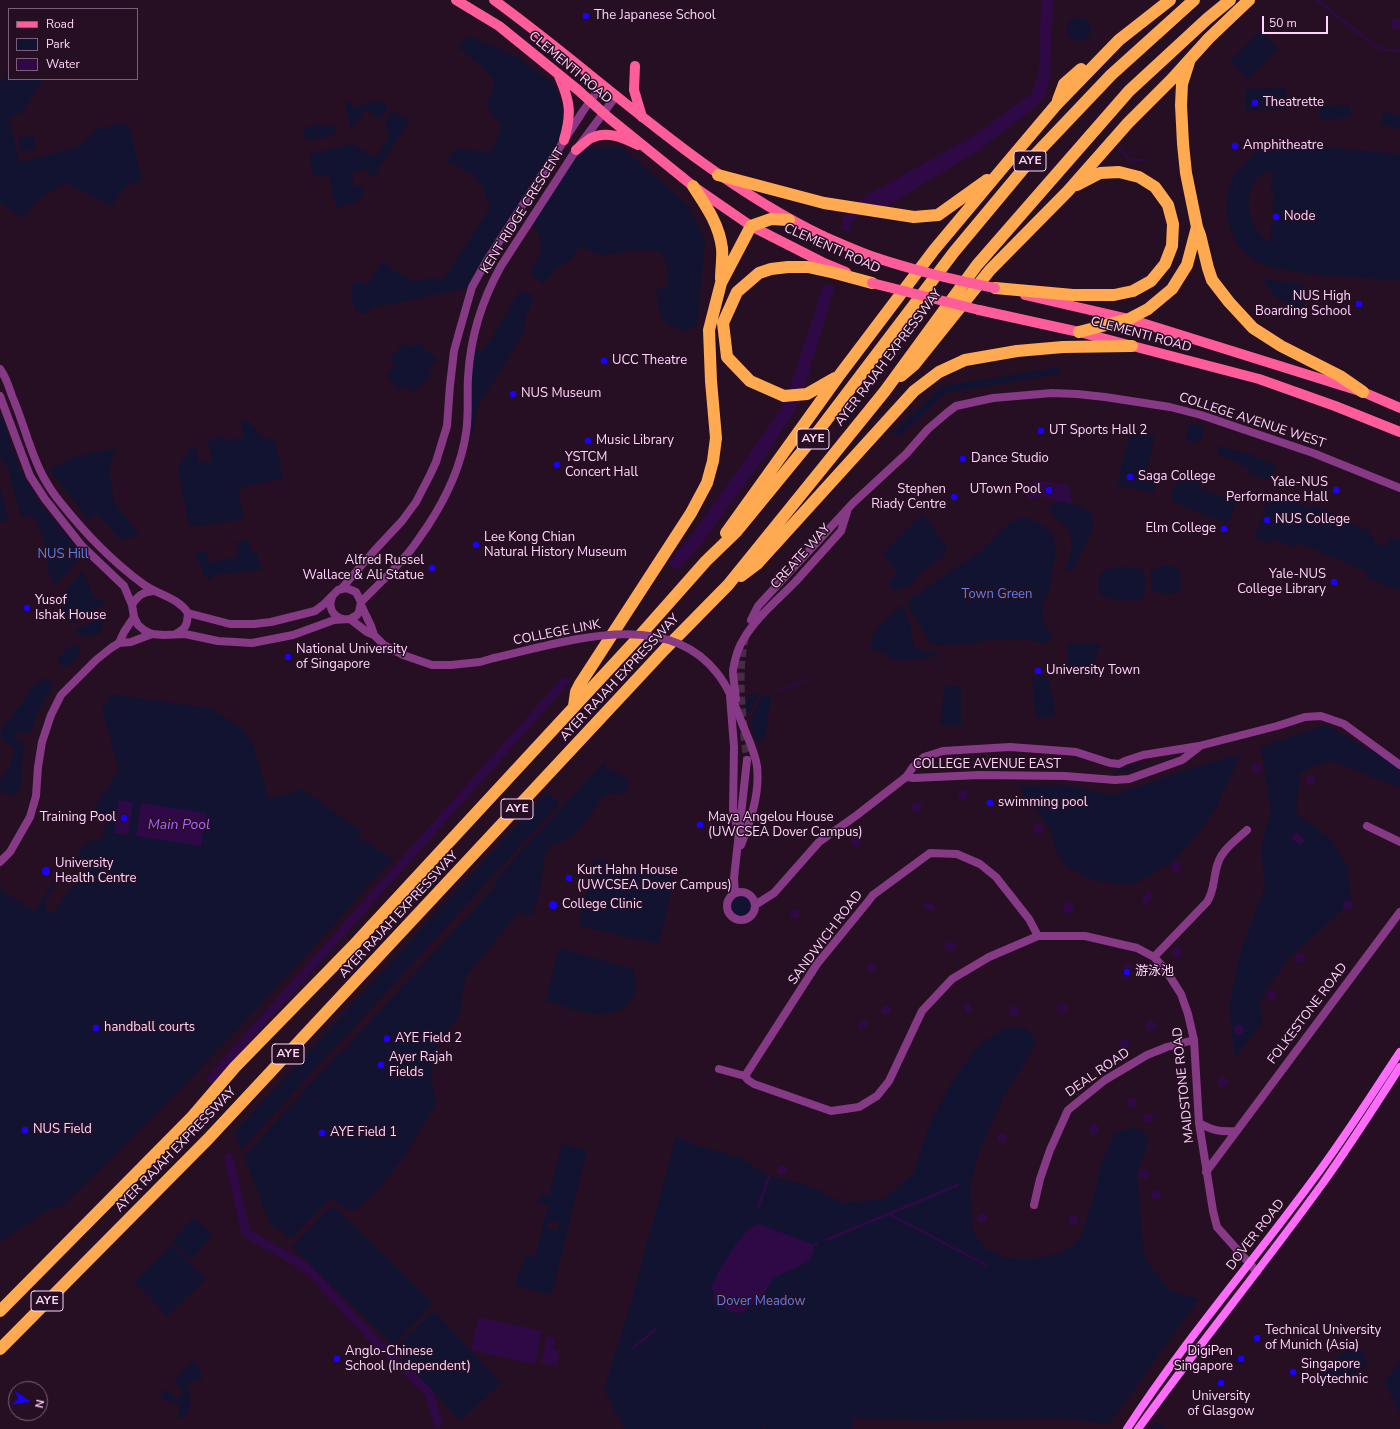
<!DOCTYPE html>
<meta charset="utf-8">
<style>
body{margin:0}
#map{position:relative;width:1400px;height:1429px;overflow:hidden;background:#270f23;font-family:"Nunito Sans",sans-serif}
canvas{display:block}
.legend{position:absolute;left:8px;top:8px;width:130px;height:72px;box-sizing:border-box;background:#270f23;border:1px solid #7d5e79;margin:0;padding:5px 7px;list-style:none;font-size:12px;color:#ffd5fa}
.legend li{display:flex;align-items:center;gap:8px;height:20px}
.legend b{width:20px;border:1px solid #7d5e79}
.north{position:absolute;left:8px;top:1381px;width:40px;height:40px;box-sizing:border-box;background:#270f23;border:1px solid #7d5e79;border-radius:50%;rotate:103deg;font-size:11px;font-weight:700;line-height:16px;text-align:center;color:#ffd5fa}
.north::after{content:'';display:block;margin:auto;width:14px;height:18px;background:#1801ff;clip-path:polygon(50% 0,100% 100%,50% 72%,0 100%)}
.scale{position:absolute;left:1262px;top:16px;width:66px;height:18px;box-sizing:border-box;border:2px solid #ffd5fa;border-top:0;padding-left:5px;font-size:12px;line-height:14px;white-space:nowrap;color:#ffd5fa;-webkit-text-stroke:3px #270f23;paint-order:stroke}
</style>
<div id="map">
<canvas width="1400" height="1429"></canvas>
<ul class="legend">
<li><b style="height:5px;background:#ff5c9a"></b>Road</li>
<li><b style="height:11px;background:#121331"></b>Park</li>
<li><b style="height:11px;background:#2f0945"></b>Water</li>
</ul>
<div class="north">N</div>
<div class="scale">50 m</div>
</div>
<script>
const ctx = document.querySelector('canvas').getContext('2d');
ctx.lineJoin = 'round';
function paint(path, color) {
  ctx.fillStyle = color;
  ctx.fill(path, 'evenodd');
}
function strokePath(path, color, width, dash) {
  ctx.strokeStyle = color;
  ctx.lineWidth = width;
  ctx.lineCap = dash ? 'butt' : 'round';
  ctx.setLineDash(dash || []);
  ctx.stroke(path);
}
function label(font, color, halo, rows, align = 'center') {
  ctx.font = font + ' "Nunito Sans","Noto Sans SC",sans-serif';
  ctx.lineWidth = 3;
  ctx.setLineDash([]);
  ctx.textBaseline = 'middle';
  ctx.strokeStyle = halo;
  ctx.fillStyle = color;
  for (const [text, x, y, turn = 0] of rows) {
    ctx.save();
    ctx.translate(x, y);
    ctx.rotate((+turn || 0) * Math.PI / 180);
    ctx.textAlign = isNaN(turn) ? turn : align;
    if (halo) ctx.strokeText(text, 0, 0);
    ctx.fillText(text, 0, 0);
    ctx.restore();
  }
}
paint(new Path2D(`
 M1067 29a12 12 0 1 1 24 0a12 12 0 1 1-24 0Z
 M1260 31 1278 49 1248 79 1230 61Z
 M468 35 515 56 554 84 563 109 569 111 566 132 472 287 372 308C367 315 364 315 356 311 352 301 349 292 354 283L362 281 367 285 384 259 387 266 402 275 415 281 430 278 443 280 490 208 483 188 477 178 454 164H445L456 148 484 152 490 151 497 141 501 127 486 103C489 97 495 90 494 83 493 74 467 55 459 48Z
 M9 68V79H43L23 112 9 116 19 162 76 148 97 129 124 123 125 125 129 124 142 181 126 185 112 206 65 183 39 199 23 218 0 203V83Z
 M1286 88 1287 109 1246 111V89Z
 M380 100 388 107 380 119 365 110 351 130 345 102 350 101 352 108Z
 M1350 105 1351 118 1320 119 1319 106Z
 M393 111 409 121 373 178 369 176 367 169 351 173 355 187 361 186 364 192 358 202 336 208 328 174 314 177 309 154 353 144 375 158 389 137 385 123Z
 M1384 112 1400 116V129L1381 125Z
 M321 123 322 127 335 125 337 134 306 141 303 129Z
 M33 135 36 149 21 152 18 138Z
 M1260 141 1400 154V280C1376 279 1351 277 1327 275 1281 271 1238 271 1227 216 1225 204 1228 182 1236 172 1242 164 1250 158 1258 151ZM1272 169 1271 193 1274 194 1270 241H1266C1262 236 1257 231 1254 226 1247 212 1246 192 1256 180 1259 175 1267 172 1272 169Z
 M585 143 594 148 620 146 689 206 705 241 697 327 682 331C678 328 672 327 668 324 658 317 658 300 656 289L668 287C668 278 668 267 665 259 659 241 615 256 600 255 594 254 586 248 581 245L572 258 557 268 543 284 530 273C543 251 546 242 530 221Z
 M1262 279 1304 284 1303 311 1276 298Z
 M520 290 526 294 527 292 534 297 525 319 524 332 516 346 478 406 473 432 467 431 471 350C479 352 482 350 488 344Z
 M417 342 437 360 428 370 432 373 414 393 405 386 401 390 386 376 395 366 389 360 404 343 411 348Z
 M1059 367 1060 374 946 393 899 437 892 433 943 386Z
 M0 412 20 469 39 502 80 552 77 562 55 586C53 581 50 576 49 572 44 552 46 531 31 515L21 517 6 463 0 459Z
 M248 420 265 440 274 438 283 479 238 488 244 519 202 526H188L187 516 178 468 190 447 196 446 199 463 212 461 208 440 225 436 226 441 244 437 241 422Z
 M1189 423 1204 426 1200 443 1185 440Z
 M1131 429 1155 435 1145 476 1157 479 1153 493 1117 485Z
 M1218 446 1247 453 1276 466 1270 481 1248 473 1250 468 1217 454Z
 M116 448 109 473 115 504 140 535 121 540 97 513 89 520 49 469 75 457Z
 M1178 474 1202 479 1199 487 1236 502 1228 524 1171 501Z
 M0 486 8 520 0 522Z
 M1271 493 1310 508 1313 505 1334 513 1333 517 1369 531 1376 544 1386 546 1390 537 1400 540V591L1365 577 1367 572 1365 571 1299 543 1295 547 1271 539 1269 544 1254 538Z
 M1062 500 1069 504 1080 505 1091 513 1093 521 1092 530 1072 572 1066 569C1071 553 1077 537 1063 524 1056 518 1053 516 1048 508Z
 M922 514 947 547 946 554 917 576 914 582 907 588 898 589 895 592 888 583 897 572 883 553Z
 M1027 518 1039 523 1053 534 1056 548 1050 585 1047 596 1043 602 1042 608 1044 624 1053 637 1050 642 1045 643 1029 640H990L966 644 938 646 930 643 927 637 910 609 908 600 981 551C993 541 1001 527 1015 520 1018 518 1023 519 1027 518Z
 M249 540 252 554 257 553 261 570 213 575 210 581 203 573 195 552 207 551 210 563 239 556 236 542Z
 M1161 566C1169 566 1176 565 1181 572L1180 590 1175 594 1158 593 1152 589 1150 571Z
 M1121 567 1140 568 1145 574V593L1144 596 1138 601 1106 598 1100 593 1098 583 1100 575 1106 569Z
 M83 571 93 597 106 602 70 624 58 598Z
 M902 604 911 625V634L915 647 926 652 942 654C925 658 909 664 892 658 884 656 880 650 872 649L871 639 876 630Z
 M105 616 100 634 93 636 79 635 76 630Z
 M1067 643H1101L1095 658 1092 678 1068 666Z
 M76 644 81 654 66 667 61 666 56 659 63 654 65 649Z
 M1047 676 1055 707 1054 712 1055 717H1036L1032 677Z
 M45 677 52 687 37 714 30 734 16 731 17 742 24 740 20 789 14 795 5 794 0 790V782L10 766 15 748 2 740V728L22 703 30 688Z
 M945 686H961V725H940Z
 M759 693 747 716V718L744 697Z
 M111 694 212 709 241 728 254 746 268 799 303 790 362 831 358 837 393 859C286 978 178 1097 61 1207L49 1209 0 1242V886L2 891 35 911 59 871 63 873 44 903 47 905 45 909 53 914 76 881 81 884 83 881 81 879 88 866 76 858 85 843 102 839 107 818 94 808 119 770 102 709Z
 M762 695H771L765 740 756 741 750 722Z
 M1326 725 1400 767V788L1330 760 1300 773 1296 813 1329 837 1347 865 1351 902 1289 958 1270 984 1258 1005C1260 1010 1263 1016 1262 1021 1261 1026 1239 1053 1235 1058L1229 1007 1240 954 1265 886 1261 846 1271 812H1276H1271L1261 747Z
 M1241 754 1215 810 1195 838 1171 863 1136 883 1119 884 1099 881 1083 876 1060 860 1048 826 1018 786 1065 785 1113 795 1192 768Z
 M606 759V769L616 771 628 781 627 793 610 794 603 797 584 824 572 837 552 845 545 854 540 891 533 914 522 915 519 912 465 978 459 1018 440 1037 431 1075 436 1103 407 1153 378 1190 356 1210 347 1209 331 1198 291 1239 270 1224 244 1156 338 1054 343 1051 497 884 495 880Z
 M1140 764V767L1115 774V770Z
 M547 792 560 803 241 1150 234 1133Z
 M594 859 674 878 659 944 579 926Z
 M731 906a10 10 0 1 1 20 0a10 10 0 1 1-20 0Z
 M559 948 633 969C635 976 638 986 635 993 630 1008 613 1016 598 1014 580 1012 563 1006 546 1001Z
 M1026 1028 1036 1042 1022 1068 1004 1096 978 1155 970 1188 973 1231 985 1248 1005 1258 1031 1259 1058 1254 1080 1240 1094 1196 1101 1165 1114 1134 1130 1128 1141 1129 1148 1140 1137 1175 1144 1258 1170 1290 1199 1299 1109 1424 1062 1418 926 1421 853 1418 852 1429H765L764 1427 761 1429H624L604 1390 630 1306 676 1137 693 1144 741 1158 769 1176 807 1185 844 1203 884 1199 914 1172 928 1128 953 1079 981 1043 1004 1029Z
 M562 1144 587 1150 552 1295 515 1286 525 1255 535 1258 548 1205 538 1202 540 1194 549 1196ZM549 1221 559 1223 558 1230 547 1228Z
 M333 1205 433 1304 393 1346 292 1247Z
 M194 1217 213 1235 191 1259 172 1241Z
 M172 1244 206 1279 167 1316 134 1281Z
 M434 1311 501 1383 460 1421 394 1349Z
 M1359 1345 1369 1366 1325 1386 1321 1376 1340 1354Z
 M193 1361 198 1365 203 1379 189 1382 188 1388 191 1402 185 1418 178 1417 180 1405 159 1397 166 1389 176 1399 184 1392 174 1381Z
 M1400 1362V1414L1384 1382Z
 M1156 1421 1166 1429H1150Z`), '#121331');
paint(new Path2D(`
 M1041 0H1053L1050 75 1046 95 1034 108 979 150 884 208 853 219 836 283 800 402 765 457 702 543 677 571 668 562 691 536 785 403 825 280 845 213 867 195 970 138 1032 93 1039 70Z
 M1392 19H1400V30L1392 29Z
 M1037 480 1058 484H1064L1069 486 1072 503 1049 499 1041 496 1033 499 1028 498C1028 487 1027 487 1037 480Z
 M809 678V680L780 692 779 690Z
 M1252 768a5 5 0 1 1 10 0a5 5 0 1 1-10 0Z
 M1306 780a5 5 0 1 1 10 0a5 5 0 1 1-10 0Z
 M958 795a5 5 0 1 1 10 0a5 5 0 1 1-10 0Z
 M119 800 133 802 128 835 114 833Z
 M912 807a5 5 0 1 1 10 0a5 5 0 1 1-10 0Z
 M141 803 206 813 201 846 136 836Z
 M1034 829a5 5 0 1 1 10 0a5 5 0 1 1-10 0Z
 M1296 832 1305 840 1300 845 1291 838Z
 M851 842a5 5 0 1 1 10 0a5 5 0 1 1-10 0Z
 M1171 867a5 5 0 1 1 10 0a5 5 0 1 1-10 0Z
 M1149 890 1154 895 1146 905 1141 901Z
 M1343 905a5 5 0 1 1 10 0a5 5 0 1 1-10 0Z
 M927 901 935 906 933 911 923 907Z
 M1065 902 1074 904 1072 913 1062 912Z
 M790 914a5 5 0 1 1 10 0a5 5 0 1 1-10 0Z
 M948 941 957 945 954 952 944 947Z
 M1172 952a5 5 0 1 1 10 0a5 5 0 1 1-10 0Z
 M1295 958a5 5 0 1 1 10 0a5 5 0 1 1-10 0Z
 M1124 963 1133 965 1129 980 1121 978Z
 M866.5 968a4.5 4.5 0 1 1 9 0a4.5 4.5 0 1 1-9 0Z
 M1267 995a5 5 0 1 1 10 0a5 5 0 1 1-10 0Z
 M968 1002 973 1010 968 1014 962 1005Z
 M1057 1008a5 5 0 1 1 10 0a5 5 0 1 1-10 0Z
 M881 1010a5 5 0 1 1 10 0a5 5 0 1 1-10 0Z
 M1009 1011a5 5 0 1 1 10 0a5 5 0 1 1-10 0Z
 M865 1019 869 1024 861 1031 857 1025Z
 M1146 1026a5 5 0 1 1 10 0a5 5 0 1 1-10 0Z
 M1234 1030a5 5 0 1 1 10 0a5 5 0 1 1-10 0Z
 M1119 1044a5 5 0 1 1 10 0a5 5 0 1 1-10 0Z
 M1218 1082a5 5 0 1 1 10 0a5 5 0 1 1-10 0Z
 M1127 1103a5 5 0 1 1 10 0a5 5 0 1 1-10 0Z
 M1143 1118a5 5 0 1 1 10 0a5 5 0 1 1-10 0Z
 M1089 1129a5 5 0 1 1 10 0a5 5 0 1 1-10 0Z
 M997 1138a5 5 0 1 1 10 0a5 5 0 1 1-10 0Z
 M777 1170a5 5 0 1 1 10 0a5 5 0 1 1-10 0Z
 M1139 1174a5 5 0 1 1 10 0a5 5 0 1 1-10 0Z
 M1151 1195a5 5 0 1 1 10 0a5 5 0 1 1-10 0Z
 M977 1218a5 5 0 1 1 10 0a5 5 0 1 1-10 0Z
 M1068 1220a5 5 0 1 1 10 0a5 5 0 1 1-10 0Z
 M758 1224C776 1231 795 1237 814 1245 816 1263 798 1266 784 1273 780 1275 778 1277 773 1277L767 1289 762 1296 750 1307 740 1313 731 1312 714 1301V1292L711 1287C715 1282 716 1276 720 1270 728 1257 743 1229 758 1224Z
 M478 1317 542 1331 535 1365 471 1350Z
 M547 1337 556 1339 553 1350 560 1351 557 1366 541 1363Z`), '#2f0945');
paint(new Path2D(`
 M839 228 851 233 845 256 832 250Z
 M831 251 845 257 837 287 822 283Z`), '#270f23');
strokePath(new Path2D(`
 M1317 0 1374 45 1384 50 1400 51
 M1117 145 1130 160H1144
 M758 1208 769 1176
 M891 1215 986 1265
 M826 1240 958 1185
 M814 1245 817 1243
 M633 1348 656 1329`), '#2f0945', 2.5);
strokePath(new Path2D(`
 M211 1079 565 681
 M229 1158 246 1233 307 1268 373 1339 429 1393 438 1423`), '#2f0945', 9);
strokePath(new Path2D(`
 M745 637C736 677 743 719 747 760`), '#472d43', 8, [8, 4]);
strokePath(new Path2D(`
 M0 369C6 377 9 387 12 396 24 423 30 453 44 478 49 487 55 496 61 503 84 532 113 562 143 584 158 595 177 597 188 613L230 624H254L271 622 315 611 323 605 338 590 346 588 356 592 361 602 359 612 357 615 350 619 334 620 293 635 252 643 218 641 185 634 164 635 152 634 144 630 138 625 134 617 132 605 124 586 82 546 45 499 30 476 0 396
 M797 580 841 531 847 512
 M342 588 374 551 402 521 416 502 430 475 436 462 447 426 450 385 454 351 460 329 472 287 486 262 583 111 602 85
 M332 597C328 607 332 616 343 619
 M361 602C377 586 394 570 409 552 416 544 421 535 427 527 446 498 461 468 466 433 469 415 467 396 468 378 470 339 482 300 501 266L576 150 616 96
 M132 605C138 595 143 592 154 591
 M361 605 371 626 374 635
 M350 619 367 632 374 635 384 645 403 655 432 665H451L480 662 494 658
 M751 620 758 606 853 503 906 454 928 429 948 412 956 406 993 398 1052 393 1077 394 1105 397 1170 407 1201 415 1313 453 1400 488
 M177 633C187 628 187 624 188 613
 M119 643 124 632 134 617
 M730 696 734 747 733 810 739 836
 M906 777 914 778 979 775 1065 776 1115 780 1129 779 1182 760 1199 747
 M1367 826 1400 842
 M741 845C751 820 760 793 757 766 755 753 749 740 744 728
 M0 862 10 852 30 817 36 796 38 767 42 742 51 715 61 695 96 660 111 648 119 643 131 642 152 634
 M727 906a14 14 0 1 1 28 0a14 14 0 1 1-28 0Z
 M735 893 734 878 747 760
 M755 905 774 893 819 842 857 815 906 777 913 767 924 757 943 751 1010 747 1064 751 1076 752 1110 763 1119 764 1125 761 1143 755 1199 746 1277 726 1305 717 1321 716 1344 724 1400 765
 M1154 957 1207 902C1215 890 1213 876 1218 863 1222 850 1237 839 1247 830
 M719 1069 745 1076
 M745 1076 748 1080 754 1084 831 1111 859 1107 877 1096 889 1081 922 1011 952 979 989 957 1038 936H1085L1137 948 1154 957 1165 969 1181 994 1188 1014 1194 1040 1199 1123 1213 1211 1217 1227 1257 1272
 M745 1076 817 964 866 904 873 895 930 853 957 854 980 864 996 877 1029 919 1038 936
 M1199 1123C1214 1131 1220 1132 1236 1131
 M1206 1172 1400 912
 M1034 1205 1040 1179 1050 1150 1068 1110 1105 1080 1147 1055 1167 1047 1194 1040`), '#863984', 8);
strokePath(new Path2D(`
 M1127 1429C1184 1341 1253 1262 1315 1177 1345 1137 1372 1094 1400 1052
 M1138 1429C1198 1346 1263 1266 1323 1183 1350 1145 1375 1106 1400 1067`), '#ff6cfc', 8);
strokePath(new Path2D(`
 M456 0 499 26 578 90 609 118 693 186 751 226 822 262 846 272
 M494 0C604 80 699 176 823 236
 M635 66 634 90 642 117
 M559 76C570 101 572 113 564 140
 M576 150C581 146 586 141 591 138 607 130 623 138 638 145
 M1025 295 1129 319 1158 328 1363 392 1400 408
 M979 310 1079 332 1259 379 1335 406 1400 432`), '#ff5c9a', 10);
strokePath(new Path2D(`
 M1189 62 1182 84 1181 105 1183 144 1186 173 1197 227 1200 235 1208 268 1212 280 1229 302 1253 328 1281 346 1340 376 1363 392
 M1058 100 1064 84 1081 69
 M718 175 824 203 914 217 938 215 987 180
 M693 186C706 206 719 224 722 248 723 258 721 269 721 279
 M995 288 1073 295H1114L1133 291 1151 281 1165 264 1172 246 1173 224 1168 205 1155 187 1139 177 1119 172 1100 173 1077 185
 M1079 332 1129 319 1148 309 1172 289 1187 265 1197 227
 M901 376 914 365 990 270 1068 191 1128 123 1172 79 1209 38 1249 0
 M835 378 807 394 784 396 750 381 727 357 723 323 737 292 759 273 771 269 788 267H808L835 273 872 283
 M726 533 838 377 934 250 1001 170 1056 105 1119 40 1170 0
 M741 576 757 564 914 391 939 372 965 360 1017 351 1063 347 1132 346
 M574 706 576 692 580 684 691 513 707 483 713 461 716 438 711 381 709 330 721 283 751 226 771 219 789 220
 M0 1311 192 1117 235 1067 352 947 636 640 706 561 736 532 813 438 954 252 1034 156 1111 75 1194 0
 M0 1349 208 1139 665 649 728 585 745 564 885 391 977 265 1129 91 1207 19 1230 0`), '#ffaa50', 12);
strokePath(new Path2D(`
 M494 658C562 643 665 606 717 673 730 689 736 709 744 728
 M733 670C735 659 737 649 743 640 756 617 779 599 797 580
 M733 674 736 699`), '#863984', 8);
strokePath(new Path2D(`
 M823 236C839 243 855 250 871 256 912 270 954 280 995 288
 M872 283 979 310`), '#ff5c9a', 10);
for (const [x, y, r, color] of [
 [586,16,4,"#1801ff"],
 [1255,103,4,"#1801ff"],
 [1235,146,4,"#1801ff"],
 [1276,217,4,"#1801ff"],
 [1359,304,4,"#1801ff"],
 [604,361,4,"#1801ff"],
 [513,394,4,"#1801ff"],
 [1041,431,4,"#1801ff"],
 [588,441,4,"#1801ff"],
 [963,459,4,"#1801ff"],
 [557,465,4,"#1801ff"],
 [1130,477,4,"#1801ff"],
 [1049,490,4,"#1801ff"],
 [1336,490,4,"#1801ff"],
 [954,497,4,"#1801ff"],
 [1267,520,4,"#1801ff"],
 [1224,529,4,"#1801ff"],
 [476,545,4,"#1801ff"],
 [432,568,4,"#1801ff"],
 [1334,582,4,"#1801ff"],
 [27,608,4,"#1801ff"],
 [288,657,4,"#1801ff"],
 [1038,671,4,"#1801ff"],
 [990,803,4,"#1801ff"],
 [124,818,4,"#1801ff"],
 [700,825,4,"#1801ff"],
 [46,871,5,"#1801ff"],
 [569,878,4,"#1801ff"],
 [553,905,5,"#1801ff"],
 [1127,972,4,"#1801ff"],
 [96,1028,4,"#1801ff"],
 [387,1039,4,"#1801ff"],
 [381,1065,4,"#1801ff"],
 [25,1130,4,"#1801ff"],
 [322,1133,4,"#1801ff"],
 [1257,1338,4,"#1801ff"],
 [337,1359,4,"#1801ff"],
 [1241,1359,4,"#1801ff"],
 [1293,1372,4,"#1801ff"],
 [1221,1383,4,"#1801ff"]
]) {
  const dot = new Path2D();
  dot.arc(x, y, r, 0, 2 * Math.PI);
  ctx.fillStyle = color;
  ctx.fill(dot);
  strokePath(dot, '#270f23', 1.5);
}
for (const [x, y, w] of [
 [1030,161,32],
 [813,439,32],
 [517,809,32],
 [288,1054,32],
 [47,1301,32]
]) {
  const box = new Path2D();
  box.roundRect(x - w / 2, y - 10, w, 20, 3);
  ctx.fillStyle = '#270f23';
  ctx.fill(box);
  strokePath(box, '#ffd5fa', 1);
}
label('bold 12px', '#ffd5fa', null, [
 ["AYE",1030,161],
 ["AYE",813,439],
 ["AYE",517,809],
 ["AYE",288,1054],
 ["AYE",47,1301]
]);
label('13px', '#ffd5fa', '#270f23', [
 ["The Japanese School",594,16],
 ["Theatrette",1263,103],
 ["Amphitheatre",1243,146],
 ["Node",1284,217],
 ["NUS High",1351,297,"right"],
 ["Boarding School",1351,312,"right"],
 ["UCC Theatre",612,361],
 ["NUS Museum",521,394],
 ["UT Sports Hall 2",1049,431],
 ["Music Library",596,441],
 ["YSTCM",565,458],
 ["Concert Hall",565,473],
 ["Dance Studio",971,459],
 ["Saga College",1138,477],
 ["Yale-NUS",1328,483,"right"],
 ["Performance Hall",1328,498,"right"],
 ["Stephen",946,490,"right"],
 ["Riady Centre",946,505,"right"],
 ["UTown Pool",1041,490,"right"],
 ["NUS College",1275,520],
 ["Elm College",1216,529,"right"],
 ["Lee Kong Chian",484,538],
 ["Natural History Museum",484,553],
 ["Alfred Russel",424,561,"right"],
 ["Wallace & Ali Statue",424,576,"right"],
 ["Yale-NUS",1326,575,"right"],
 ["College Library",1326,590,"right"],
 ["Yusof",35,601],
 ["Ishak House",35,616],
 ["National University",296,650],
 ["of Singapore",296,665],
 ["University Town",1046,671],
 ["swimming pool",998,803],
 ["Training Pool",116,818,"right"],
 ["Maya Angelou House",708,818],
 ["(UWCSEA Dover Campus)",708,833],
 ["University",55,864],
 ["Health Centre",55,879],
 ["Kurt Hahn House",577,871],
 ["(UWCSEA Dover Campus)",577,886],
 ["College Clinic",562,905],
 ["游泳池",1135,972],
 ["handball courts",104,1028],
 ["AYE Field 2",395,1039],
 ["Ayer Rajah",389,1058],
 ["Fields",389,1073],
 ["NUS Field",33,1130],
 ["AYE Field 1",330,1133],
 ["Technical University",1265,1331],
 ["of Munich (Asia)",1265,1346],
 ["Anglo-Chinese",345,1352],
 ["School (Independent)",345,1367],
 ["DigiPen",1233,1352,"right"],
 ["Singapore",1233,1367,"right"],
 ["Singapore",1301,1365],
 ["Polytechnic",1301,1380],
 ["University",1221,1397,"center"],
 ["of Glasgow",1221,1412,"center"]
], 'left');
label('13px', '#ffd5fa', '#270f23', [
 ["CLEMENTI ROAD",570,68,40],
 ["KENT RIDGE CRESCENT",523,211,-58],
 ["CLEMENTI ROAD",832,249,24],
 ["CLEMENTI ROAD",1141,335,15],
 ["AYER RAJAH EXPRESSWAY",889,358,-53],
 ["COLLEGE AVENUE WEST",1252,421,18],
 ["CREATE WAY",801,557,-48],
 ["COLLEGE LINK",557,633,-11],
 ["AYER RAJAH EXPRESSWAY",620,678,-47],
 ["COLLEGE AVENUE EAST",987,765],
 ["AYER RAJAH EXPRESSWAY",399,915,-47],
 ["SANDWICH ROAD",826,938,-53],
 ["FOLKESTONE ROAD",1308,1014,-53],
 ["DEAL ROAD",1098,1073,-35],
 ["MAIDSTONE ROAD",1184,1085,-96],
 ["AYER RAJAH EXPRESSWAY",176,1150,-46],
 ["DOVER ROAD",1256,1235,-52]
]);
label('13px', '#5e80e2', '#270f23', [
 ["NUS Hill",63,555],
 ["Town Green",997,595],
 ["Dover Meadow",761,1302]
]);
label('italic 14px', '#aa63ff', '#270f23', [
 ["Main Pool",179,826]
]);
</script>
